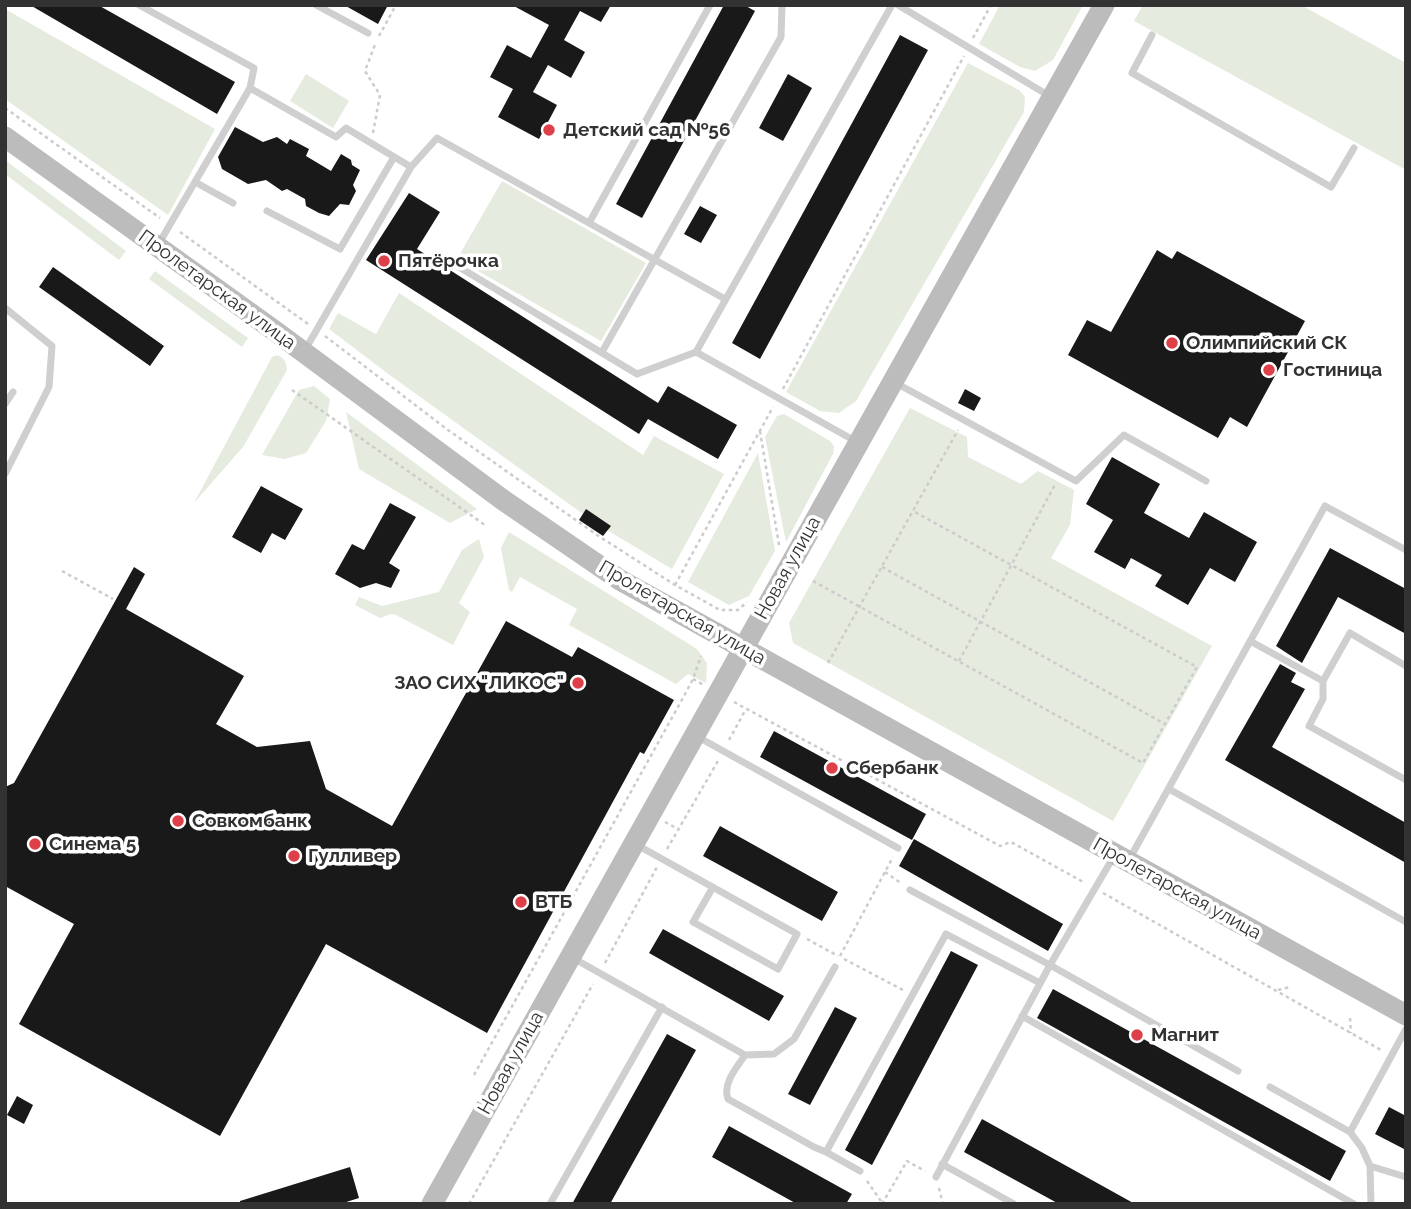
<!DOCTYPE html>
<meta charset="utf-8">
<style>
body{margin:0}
#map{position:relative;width:1411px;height:1209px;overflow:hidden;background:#fff;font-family:Raleway,sans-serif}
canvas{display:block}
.frame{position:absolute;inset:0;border:7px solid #323232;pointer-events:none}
</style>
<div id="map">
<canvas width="1411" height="1209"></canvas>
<div class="frame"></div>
</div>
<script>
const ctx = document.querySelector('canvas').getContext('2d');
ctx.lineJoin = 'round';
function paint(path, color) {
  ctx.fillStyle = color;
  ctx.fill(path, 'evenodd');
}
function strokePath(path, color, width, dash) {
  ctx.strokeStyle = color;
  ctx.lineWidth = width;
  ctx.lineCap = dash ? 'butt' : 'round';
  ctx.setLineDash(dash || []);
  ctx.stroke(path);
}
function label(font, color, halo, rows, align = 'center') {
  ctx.font = font + ' Raleway,sans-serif';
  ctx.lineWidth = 7;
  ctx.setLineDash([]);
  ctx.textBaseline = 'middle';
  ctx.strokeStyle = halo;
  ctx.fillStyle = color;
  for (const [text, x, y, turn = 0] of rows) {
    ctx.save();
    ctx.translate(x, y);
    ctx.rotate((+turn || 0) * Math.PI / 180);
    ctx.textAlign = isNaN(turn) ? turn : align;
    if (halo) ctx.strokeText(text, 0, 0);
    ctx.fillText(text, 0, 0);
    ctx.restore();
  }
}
paint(new Path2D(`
 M1000 5H1083L1053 60 1035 71 1020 67 979 44Z
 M1143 5H1301L1406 63V170L1134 21Z
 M5 9 215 129 168 215 5 99Z
 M968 63 1019 90 1025 97 1024 112 856 401 839 413 820 411 786 392Z
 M306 74 349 101 333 128 290 101Z
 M5 160 126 251 119 260 5 174Z
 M502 181 646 263 601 341 457 259Z
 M155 271 248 338 242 347 149 279Z
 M399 293 643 455 654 436 724 474 672 569 597 524 391 376 329 329 338 313 376 334Z
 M277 355C285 358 286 362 287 370L243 447 194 503 272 357Z
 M314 386 330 399 326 421 306 453 285 459 262 455 299 390Z
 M910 408 967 437 968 457 1021 484 1038 471 1074 490 1070 525 1051 558 1212 646 1113 821 793 643 789 623Z
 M346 412 477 509 450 523 359 469Z
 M784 414 830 441 834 446 833 454 786 542 765 437 777 416Z
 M758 453 775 551 749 596 729 605 688 582Z
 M509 532 697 649 707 663 706 683 688 674 676 684 569 625 577 609 520 577 512 592 509 590 501 548Z
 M479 539 484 557 459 603 470 612 453 645 396 615 391 614 380 618 355 605 359 597 382 606 439 592 462 550Z`), '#e5ebde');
paint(new Path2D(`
 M30 5H98L235 82 217 114Z
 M344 5H388L378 24Z
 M512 5H611L601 22 580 11 564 40 585 52 571 78 548 65 533 92 557 105 539 139 498 117 513 89 490 77 507 45 531 58 549 25Z
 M724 5H744L755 11 642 218 616 204Z
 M900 35 928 50 760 359 732 343Z
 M788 74 812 88 783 141 759 128Z
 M235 127 263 142 277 137 287 144 290 139 309 149 306 156 331 171 341 154 351 160 352 165 360 170 353 185 356 191 349 205 340 204 329 216 319 213 306 206 305 199 287 189 282 191 266 180 248 184 222 169 218 157Z
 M409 193 440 212 417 249 658 403 668 386 737 425 718 459 648 419 639 434 366 260Z
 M700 206 717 215 701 243 684 234Z
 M1157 250 1172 259 1177 251 1305 321 1247 427 1230 417 1218 438 1068 355 1087 320 1111 332Z
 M53 267 164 346 150 366 39 287Z
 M965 389 981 398 974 411 958 403Z
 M1112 457 1160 484 1144 513 1189 538 1204 512 1257 542 1235 582 1210 568 1188 605 1155 586 1162 575 1131 558 1125 569 1094 552 1113 520 1086 504Z
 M261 486 303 509 285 540 272 533 261 553 232 537Z
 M390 503 416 517 389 563 400 570 391 588 376 583 360 588 335 574 352 544 364 550Z
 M586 509 611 526 603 536 579 520Z
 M1330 548 1406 589V634L1338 597 1302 663 1276 646Z
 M134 567 145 574 126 609 244 676 216 724 257 747 310 741 326 789 392 826 506 621 572 657 578 647 674 700 644 754 640 752 487 1033 326 944 220 1136 19 1024 74 924 5 886V787L14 783Z
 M1280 664 1296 673 1291 682 1305 689 1272 747 1406 823V863L1225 760Z
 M774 731 926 814 912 840 760 757Z
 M720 826 838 892 822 921 703 856Z
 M914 839 1063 924 1048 951 899 866Z
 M663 929 784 996 769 1021 649 953Z
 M951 951 978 965 872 1165 845 1150Z
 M1053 989 1346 1151 1330 1181 1037 1018Z
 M835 1007 857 1018 810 1105 788 1094Z
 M667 1034 696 1050 610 1204H572Z
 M17 1096 33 1105 24 1124 7 1115Z
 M1389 1107 1406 1116V1150L1375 1134Z
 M982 1119 1135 1204H1059L964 1152Z
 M729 1126 852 1194 846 1204H797L712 1157Z
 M350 1167 359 1198 340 1204H240V1201Z`), '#191919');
strokePath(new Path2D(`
 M379 36 396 5
 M973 38 991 5
 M5 108 160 218
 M373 133 380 95 365 71 376 42
 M180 232 308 324
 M325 336 448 430 597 535 675 585 720 610H738L747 602
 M783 389 964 56
 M292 390 485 525
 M760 431 779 545
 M882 567 1165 724
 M62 571 113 599
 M813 581 1143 763 1197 667 913 511
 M675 585 773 407
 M959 661 1056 483
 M828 663 958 430
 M693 679 704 685
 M734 702 1000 846 1011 842 1085 883
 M729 740 746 709
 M665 822 678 829
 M667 849 718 761
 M885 872 902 884
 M1103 893 1381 1050
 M807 939 838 956
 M840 956 893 857
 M844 959 903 990
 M605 963 657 867
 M1278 990 1290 987
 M1350 1018 1351 1033
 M474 1075 684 696 693 679 701 656
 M867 1181 883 1204
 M939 1188 943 1204
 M469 1204 593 984
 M882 1204 907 1161 925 1171`), '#ccc', 2.5, [3.5, 3.5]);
strokePath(new Path2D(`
 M139 5 254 68 250 88
 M316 5 368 33
 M898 5 1051 97
 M1152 35 1132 73 1331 187 1354 148
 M195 182 233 203
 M267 211 340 249 394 157
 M589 223 710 5
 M158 245 250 88 336 137 346 128 411 167
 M439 255 637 374 696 352 892 5
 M5 308 52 346 49 387 5 474
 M305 350 411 167 437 138 725 299
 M602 352 781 37 782 5
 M696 352 857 442
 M894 382 1076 481 1124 435 1206 481
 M5 404 13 392
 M1250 641 1323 681
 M1406 666 1350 633 1323 681V699L1309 726 1406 780
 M698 737 898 848
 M1169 789 1406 922
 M637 845C690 875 744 904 797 934L778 969 693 922 713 887
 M1130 858 1325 506 1406 550
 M910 890 1050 965 1238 1071
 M573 958 745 1055C737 1067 722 1084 728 1099L814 1147 826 1152 946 934 1040 983
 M1022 1016 1354 1204
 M1406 1029 1350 1132 1362 1148 1370 1166 1406 1177
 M745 1055 774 1054 794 1039 835 967
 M1270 1087 1350 1132
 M826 1152 860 1171
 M942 1164 1014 1204
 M1370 1166 1371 1204
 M936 1177 1050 965 1114 856
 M550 1204 662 1007`), '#cfcfcf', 7);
strokePath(new Path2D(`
 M5 137 275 331 503 500 620 580 1406 1015
 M432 1204 1104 5`), '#bcbcbc', 21);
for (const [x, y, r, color] of [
 [549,130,7,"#de4049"],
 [384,261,7,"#de4049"],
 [1172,343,7,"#de4049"],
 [1269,370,7,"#de4049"],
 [578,683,7,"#de4049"],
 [832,768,7,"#de4049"],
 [178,821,7,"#de4049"],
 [35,844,7,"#de4049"],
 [294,856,7,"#de4049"],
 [521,902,7,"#de4049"],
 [1137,1035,7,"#de4049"]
]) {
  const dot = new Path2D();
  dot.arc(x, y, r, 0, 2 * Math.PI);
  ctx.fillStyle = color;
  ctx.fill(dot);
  strokePath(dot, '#fff', 2.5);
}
label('bold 19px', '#323232', '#fff', [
 ["Детский сад №56",563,130],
 ["Пятёрочка",398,261],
 ["Олимпийский СК",1186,343],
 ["Гостиница",1283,370],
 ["ЗАО СИХ \"ЛИКОС\"",564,683,"right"],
 ["Сбербанк",846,768],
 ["Совкомбанк",192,821],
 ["Синема 5",49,844],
 ["Гулливер",308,856],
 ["ВТБ",535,902],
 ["Магнит",1151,1035]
], 'left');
label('19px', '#323232', '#fff', [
 ["Пролетарская улица",217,290,36],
 ["Новая улица",788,568,-61],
 ["Пролетарская улица",682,613,30],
 ["Пролетарская улица",1177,889,29],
 ["Новая улица",511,1063,-61]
]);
</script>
